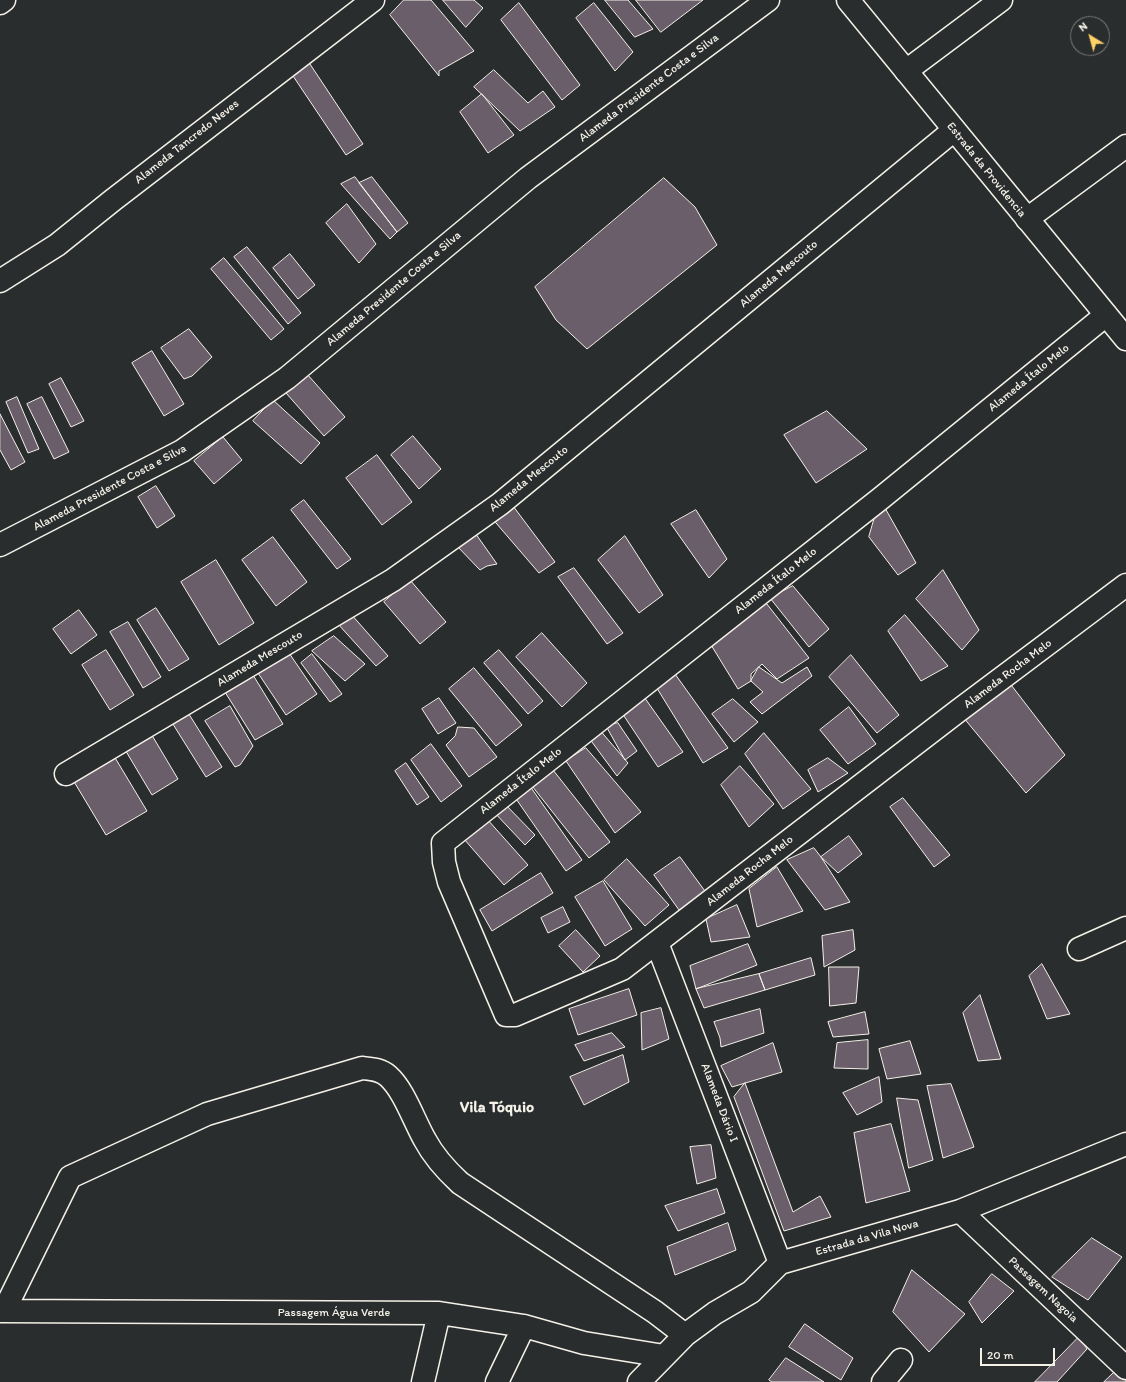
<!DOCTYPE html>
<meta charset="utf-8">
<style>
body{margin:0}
#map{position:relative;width:1126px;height:1382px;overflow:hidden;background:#2a2d2e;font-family:Itim,sans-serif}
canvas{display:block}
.north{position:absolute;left:1070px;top:16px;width:40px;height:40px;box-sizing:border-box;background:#2a2d2e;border:1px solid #7b7b78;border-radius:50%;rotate:323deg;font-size:11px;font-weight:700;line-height:16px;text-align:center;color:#f4f1e8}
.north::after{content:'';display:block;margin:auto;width:14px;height:18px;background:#ffd166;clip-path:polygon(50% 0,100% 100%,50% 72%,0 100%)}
.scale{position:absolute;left:980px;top:1348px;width:75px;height:18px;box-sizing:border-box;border:2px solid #f4f1e8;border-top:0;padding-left:5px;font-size:12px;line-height:14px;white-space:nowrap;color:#f4f1e8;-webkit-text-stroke:3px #2a2d2e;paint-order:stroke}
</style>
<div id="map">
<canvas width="1126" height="1382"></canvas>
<div class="north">N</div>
<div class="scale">20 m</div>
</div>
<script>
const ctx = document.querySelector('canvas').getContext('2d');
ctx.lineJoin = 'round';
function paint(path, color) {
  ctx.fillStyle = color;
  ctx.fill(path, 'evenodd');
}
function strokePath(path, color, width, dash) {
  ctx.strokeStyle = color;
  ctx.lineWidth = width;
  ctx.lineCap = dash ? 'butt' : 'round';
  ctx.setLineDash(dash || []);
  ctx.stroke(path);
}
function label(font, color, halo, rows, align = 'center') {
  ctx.font = font + ' Itim,sans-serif';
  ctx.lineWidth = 4;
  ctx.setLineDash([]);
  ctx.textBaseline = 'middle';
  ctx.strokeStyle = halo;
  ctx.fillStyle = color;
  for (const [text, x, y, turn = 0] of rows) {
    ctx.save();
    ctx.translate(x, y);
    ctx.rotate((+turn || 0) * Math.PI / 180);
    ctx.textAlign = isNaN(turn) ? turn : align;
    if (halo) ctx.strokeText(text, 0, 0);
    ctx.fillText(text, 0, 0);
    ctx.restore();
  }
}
const building = new Path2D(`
 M404 0H431L474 51 439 71V76L390 15Z
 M443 0H474L483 8 466 27Z
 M605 0H628L653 29 635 37Z
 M636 0H703L661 32Z
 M519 3 580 85 562 100 501 20Z
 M594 3 633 52 615 71 576 18Z
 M304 55 363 144 346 155 287 67Z
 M494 70 528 103 543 91 555 107 520 131 474 87Z
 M482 94 514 135 488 153 460 112Z
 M355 177 397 232 390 239 341 184Z
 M372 177 408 223 397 232 359 183Z
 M664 178 695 207 717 245 587 349 556 320 535 287Z
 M347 204 376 244 359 263 326 223Z
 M247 247 301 313 288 324 234 257Z
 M290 254 315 285 298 299 273 268Z
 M224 258 284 329 271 340 211 269Z
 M189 329 212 357 192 376 184 379 161 348Z
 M152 351 184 404 164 416 132 363Z
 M307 374 345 417 324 436 286 393Z
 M61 378 84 421 71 427 49 384Z
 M17 397 39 449 28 453 6 402Z
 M42 397 69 452 54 459 27 404Z
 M273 400 320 443 301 464 253 421Z
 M827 411 867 449 816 483 784 435Z
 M0 414 25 462 11 470 0 450Z
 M413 436 441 469 419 489 391 455Z
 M223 437 242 460 214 484 194 461Z
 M377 455 412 502 382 525 346 478Z
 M156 486 175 516 157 528 138 497Z
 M880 499 916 563 898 575 869 537Z
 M304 500 351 559 337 569 291 510Z
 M513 506 555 562 539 573 490 516Z
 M696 510 727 559 709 578 671 524Z
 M473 530 497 564 487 566 480 570 456 545Z
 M625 536 663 595 639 613 598 560Z
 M273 537 307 582 276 606 242 560Z
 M216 560 254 623 219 645 181 582Z
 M574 568 623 633 607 644 558 577Z
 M943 570 979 630 962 650 916 599Z
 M410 580 446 622 420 644 384 602Z
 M793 586 829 629 809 647 770 598Z
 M763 599 809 658 777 679 762 664 751 674V681L738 689 708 640Z
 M156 608 189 659 169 671 137 620Z
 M79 610 97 635 71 654 53 629Z
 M350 613 388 656 376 666 338 624Z
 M905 615 948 666 921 681 888 631Z
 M128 622 161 677 143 688 110 632Z
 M542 633 587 683 562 707 516 657Z
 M334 636 365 664 345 681 312 651Z
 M106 650 134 695 110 710 82 665Z
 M287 650 317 694 286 715 256 670Z
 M499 650 543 701 528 714 484 663Z
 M312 654 342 694 330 702 301 663Z
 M851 655 899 715 877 733 829 677Z
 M759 667 782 683 807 667 812 676 762 714 750 702 763 692 751 681Z
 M474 668 522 725 496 746 449 689Z
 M675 674 728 748 703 763 655 685Z
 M253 675 283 724 255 740 225 692Z
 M1005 677 1065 755 1026 793 958 711Z
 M642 694 683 752 658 767 620 710Z
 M439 698 456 723 438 734 422 709Z
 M733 699 758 722 734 742 712 714Z
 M230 706 253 746 240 765 235 767 205 721Z
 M849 707 876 744 848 764 820 730Z
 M187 711 222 767 206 777 171 721Z
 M618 723 637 751 625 760 606 726Z
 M458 727 474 728 497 757 469 777 446 745 455 736Z
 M598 728 628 763 617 776 589 738Z
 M150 732 178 779 152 795 124 748Z
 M764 733 811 789 783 809 745 754Z
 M431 744 462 786 441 802 411 760Z
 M586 748 641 812 615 833 566 761Z
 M114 756 147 811 106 835 73 780Z
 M828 758 848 773 818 792 808 770Z
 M406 763 429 797 417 805 395 771Z
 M740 766 774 804 749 827 721 785Z
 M553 770 610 842 589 858 532 786Z
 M527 782 582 860 566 871 512 793Z
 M903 798 950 855 934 867 890 807Z
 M502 801 535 835 525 845 492 810Z
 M487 819 528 865 504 885 464 839Z
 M849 836 862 854 838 873 821 857Z
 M814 848 821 857 850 902 825 910 787 860Z
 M680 857 710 898 684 917 654 875Z
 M627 859 669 905 645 926 604 880Z
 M777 867 803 911 757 927 749 889Z
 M541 873 553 893 492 931 480 910Z
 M603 881 632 929 605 946 575 897Z
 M737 905 750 937 711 942 706 919Z
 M563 907 570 922 548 933 541 918Z
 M576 930 600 956 583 972 559 946Z
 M853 930 855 950 824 967 822 936Z
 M748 944 757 965 696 989 690 966Z
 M811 958 815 975 765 990 759 974Z
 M1042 964 1070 1014 1047 1019 1029 976Z
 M829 967H859L856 1003 830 1006Z
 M759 974 765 990 704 1008 696 989Z
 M629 989 637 1015 578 1035 569 1009Z
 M980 995 1001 1059 978 1061 963 1013Z
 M661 1008 669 1039 642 1050 641 1013Z
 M760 1009 764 1033 721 1047 720 1038 714 1022Z
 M865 1012 869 1034 833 1037 828 1022Z
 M612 1033 625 1047 584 1061 575 1045Z
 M868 1040V1069L834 1068 837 1043Z
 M910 1041 921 1074 887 1079 879 1049Z
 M773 1043 782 1072 732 1087 721 1066Z
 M623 1055 629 1082 584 1105 570 1077Z
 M879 1077 882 1102 857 1115 843 1093Z
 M745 1083 793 1212 820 1196 831 1217 784 1231 734 1097Z
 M951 1084 974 1147 943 1158 927 1086Z
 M897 1098 918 1100 933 1160 909 1168Z
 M891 1124 910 1191 866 1203 854 1133Z
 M711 1145 716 1178 697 1184 690 1147Z
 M717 1189 725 1213 678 1231 665 1206Z
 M728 1223 736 1250 675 1275 667 1247Z
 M1092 1238 1122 1257 1088 1300 1052 1277Z
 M912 1270 965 1314 929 1352 893 1312Z
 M992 1274 1014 1291 982 1323 969 1302Z
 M805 1324 853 1358 841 1380 789 1347Z
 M1079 1337 1087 1349 1057 1382H1035Z
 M786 1358 824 1382H772L769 1380Z
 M1122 1365 1126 1373V1382H1104Z`);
paint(building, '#6b5e6b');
strokePath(building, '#f4f1e8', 1);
const minor = new Path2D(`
 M0 3 4 0
 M906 71 1001 0
 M1027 219 1126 146
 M0 281 57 245 113 200 373 0
 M1106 315 880 499 443 843 444 862 449 882 506 1015H515L622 969 958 711 1126 585
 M0 545 182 451 287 378 528 178 768 0
 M66 774 393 580 500 504 954 130
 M657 943 780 1263
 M1079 949 1126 928
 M960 1211 1126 1368
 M0 1311 439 1313 524 1326 584 1343 664 1356
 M4 1311 70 1177 207 1114 362 1068C371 1069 380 1069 388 1076 404 1090 414 1121 425 1140 434 1157 446 1170 460 1183L655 1312 685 1335
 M423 1382 439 1313
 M497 1382 524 1326
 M639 1382 685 1335 715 1313 751 1292 780 1263 960 1211 1126 1144
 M883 1382 901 1360`);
const major = new Path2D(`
 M848 0 1126 339`);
strokePath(minor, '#f4f1e8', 25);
strokePath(major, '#f4f1e8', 25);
strokePath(minor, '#2a2d2e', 22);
strokePath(major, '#2a2d2e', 22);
label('12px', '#f4f1e8', '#2a2d2e', [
 ["Alameda Presidente Costa e Silva",649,88,-37],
 ["Alameda Tancredo Neves",187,142,-38],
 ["Estrada da Providencia",986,170,51],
 ["Alameda Mescouto",779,274,-40],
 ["Alameda Presidente Costa e Silva",394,289,-40],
 ["Alameda Ítalo Melo",1029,378,-39],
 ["Alameda Mescouto",529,479,-39],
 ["Alameda Presidente Costa e Silva",110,488,-28],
 ["Alameda Ítalo Melo",776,581,-38],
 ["Alameda Mescouto",260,659,-31],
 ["Alameda Rocha Melo",1008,674,-37],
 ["Alameda Ítalo Melo",521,781,-38],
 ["Alameda Rocha Melo",750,871,-38],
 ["Alameda Dário I",719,1103,69],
 ["Estrada da Vila Nova",867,1238,-16],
 ["Passagem Nagoia",1043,1290,43],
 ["Passagem Água Verde",334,1313]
]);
label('bold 16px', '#f4f1e8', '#2a2d2e', [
 ["Vila Tóquio",497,1108]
]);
</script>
